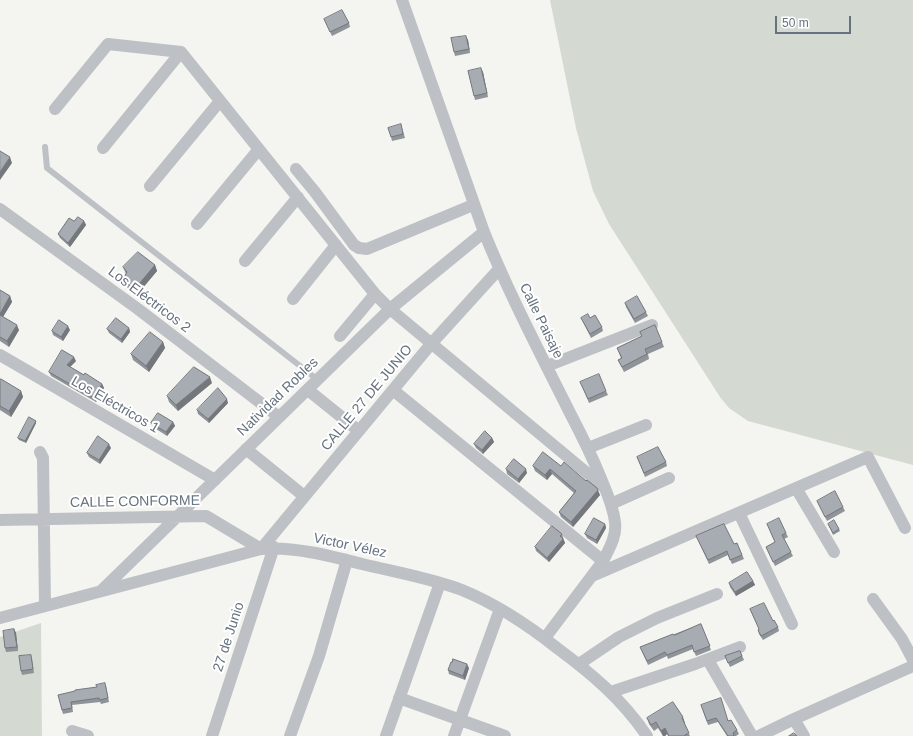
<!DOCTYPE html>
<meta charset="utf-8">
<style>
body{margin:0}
#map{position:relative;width:913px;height:736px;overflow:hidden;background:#f4f4f0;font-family:Helvetica,sans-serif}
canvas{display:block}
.scale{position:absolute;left:775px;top:16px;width:76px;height:18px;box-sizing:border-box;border:2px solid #65727f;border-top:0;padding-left:5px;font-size:12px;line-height:14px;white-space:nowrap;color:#65727f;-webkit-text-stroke:3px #fff;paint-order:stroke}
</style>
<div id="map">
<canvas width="913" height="736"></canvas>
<div class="scale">50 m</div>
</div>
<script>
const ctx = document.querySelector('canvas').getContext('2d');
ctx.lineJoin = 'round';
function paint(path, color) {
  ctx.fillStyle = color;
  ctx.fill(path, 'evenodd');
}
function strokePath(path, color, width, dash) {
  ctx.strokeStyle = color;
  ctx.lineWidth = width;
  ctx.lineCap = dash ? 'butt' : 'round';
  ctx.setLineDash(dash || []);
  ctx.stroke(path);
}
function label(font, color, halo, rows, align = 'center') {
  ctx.font = font + ' Helvetica,sans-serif';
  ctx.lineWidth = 4;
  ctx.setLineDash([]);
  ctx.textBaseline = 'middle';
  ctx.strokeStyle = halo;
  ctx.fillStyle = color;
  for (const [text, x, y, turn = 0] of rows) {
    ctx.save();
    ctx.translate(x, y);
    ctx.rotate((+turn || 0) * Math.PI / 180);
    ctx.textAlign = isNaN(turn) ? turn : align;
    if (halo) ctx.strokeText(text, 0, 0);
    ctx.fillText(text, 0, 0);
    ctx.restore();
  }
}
paint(new Path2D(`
 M550 0H913V465L748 421 729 408 720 397 609 224 593 191 576 128Z
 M41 623 42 736H0V637Z`), '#d4dad2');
strokePath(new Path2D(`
 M45 147 47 168 318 380`), '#bdc0c4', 6);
strokePath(new Path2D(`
 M402 0 484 232C509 294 540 353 570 413 581 434 591 454 600 476 606 491 613 505 615 522 617 536 609 549 603 561L545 638
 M55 109 108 44 181 52 375 294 390 309 605 488
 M103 148 181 52
 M296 169 315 192 354 245 359 248 367 249 473 205
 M150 186 220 101
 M0 209 138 309 279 417
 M197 224 259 149
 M245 261 298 197
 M293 299 336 245
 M340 336 375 294
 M0 355 215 480
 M547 366 652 325
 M308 390 359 431
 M393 390 603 561
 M588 448 646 425
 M246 449 304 496
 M40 452 43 458 45 606
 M796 488 834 552
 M611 504 669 478
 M739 513 792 624
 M0 520 206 516 261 549 431 344 499 269
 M592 576 868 457 905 528
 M102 590 390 309 484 232
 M873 599 902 639 913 660
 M0 618 261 549C293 546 331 556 362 564 395 572 430 578 462 590 496 604 528 625 557 648 592 674 622 699 647 736
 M708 660 752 736
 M579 664 619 637 657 618 717 594
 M611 692 695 664 740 647
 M399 698 505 736
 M794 719 804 736
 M72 731 88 736
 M212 736 274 547
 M290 736 319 656 347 560
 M386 736 440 583
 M454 736 500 609
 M759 736 794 719 913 666`), '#bdc0c4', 12);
paint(new Path2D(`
 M324 19 349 23 350 27 332 36Z
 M468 40 470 53 455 56 454 52Z
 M483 72 488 97 475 100 474 96Z
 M401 124 405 138 392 141 391 137Z
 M74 221H84L86 225 70 247 60 238 58 234Z
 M155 265 157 271 136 296 125 285 123 279 126 274 123 267Z
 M0 290 10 296 12 302 3 317 19 330 9 347 0 341Z
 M625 303 646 312 648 316 635 323 626 307Z
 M581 318H590L602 327 603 331 591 338Z
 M129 328 130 332 122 343 109 333 107 329Z
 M70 330 63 341 53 335 52 331Z
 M640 332 662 342 664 347 648 354 649 359 624 372 618 360 621 358 617 348 642 336Z
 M163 342 165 348 149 372 133 360 131 354Z
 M76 361 70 367 84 375 102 384 104 388 96 402 51 376 49 372Z
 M0 381 21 391 23 397 11 417 0 410Z
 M212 383 178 411 169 402 167 396Z
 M582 386 606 391 608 395 589 403Z
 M228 403 209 423 198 414 197 410Z
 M36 421V423L26 443 19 440 18 438Z
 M173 422 175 426 167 436 153 427 151 423Z
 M492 438 494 442 483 454 476 448 474 444Z
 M111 448 100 464 89 457 87 453Z
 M637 457 666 462 667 466 645 477Z
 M533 466H561L600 495 573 527 561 517 559 512 574 493 552 474 547 480 535 471Z
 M506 469 527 473 519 483 507 474Z
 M817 501 843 507 845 511 827 521Z
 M605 524 606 528 597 544 587 538 585 534Z
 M767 524 786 533 788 537 784 539 793 556 775 566 766 547 775 542Z
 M828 524 839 529 840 531 833 535Z
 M562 534 565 543 549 562 536 551 535 547Z
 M696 536 734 544 737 543 744 559 732 564 728 555 709 564Z
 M753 581 755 585 736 596 730 587 729 583Z
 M750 609 773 621 778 627 779 631 763 640 759 634 758 630 759 629Z
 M701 624 711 650 696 656 693 649 668 659 667 656 648 665 640 647Z
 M14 629 16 633 18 651 6 652 5 648Z
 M740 651 744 660 730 667 725 656Z
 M32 659 34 673 22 675 21 671Z
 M469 668 465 680 449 674 448 670Z
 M106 686 109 702 101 704 100 702 72 705 73 712 63 714 58 695Z
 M701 705 729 721 737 730 739 734 736 736H727L718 722 708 725Z
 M647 718 685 723 684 724 690 736H668L667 734 665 736H663L658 728 654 731 649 724Z`), '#8f9499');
paint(new Path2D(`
 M466 36 468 40 470 53 469 49Z
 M481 68 483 72 488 97 487 93Z
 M10 157 12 163 0 180V172Z
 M84 221 86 225 70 247 68 243Z
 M155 265 157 271 136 296 134 290Z
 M10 296 12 302 1 320 0 316V314Z
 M17 325 19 330 9 347 7 341Z
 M68 326 70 330 63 341 61 337Z
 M129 328 130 332 122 343 121 339Z
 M163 342 165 348 149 372 146 366Z
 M74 357 76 361 68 369 67 365Z
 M210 377 212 383 178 411 176 405Z
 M102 384 104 388 96 402 94 398Z
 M21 391 23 397 11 417 9 411Z
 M227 399 228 403 209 423 208 419Z
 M36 421V423L26 443 25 441Z
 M173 422 175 426 167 436 166 432Z
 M492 438 494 442 483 454 482 450Z
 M109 444 111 448 100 464 99 460Z
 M526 469 527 473 519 483 518 479Z
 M550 469 552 474 547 480 545 475Z
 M598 490 600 495 573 527 571 522Z
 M605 524 606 528 597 544 596 540Z
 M563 539 565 543 549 562 547 558Z
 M753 581 755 585 736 596 735 592Z
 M14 629 16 633 18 651 17 647Z
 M467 664 469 668 465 680 463 676Z
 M683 717 685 723 684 724 682 718Z
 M665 728 667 734 665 736H663L661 731Z`), '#74787d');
const building = new Path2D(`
 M342 10 349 23 330 32 324 19Z
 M466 36 469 49 454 52 451 38Z
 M481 68 487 93 474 96 468 71Z
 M401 124 403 134 391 137 388 128Z
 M0 151 10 157 0 172Z
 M78 217 84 221 68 243 58 234 69 218 74 221Z
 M138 252 155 265 134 290 123 279 127 272 123 267Z
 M0 290 10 296 0 314Z
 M637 296 646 312 634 319 625 303Z
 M588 314 590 318 595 315 602 327 590 334 581 318Z
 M0 315 17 325 7 341 0 337Z
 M116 318 129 328 121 339 107 329Z
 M59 320 68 326 61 337 52 331Z
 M655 325 662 342 645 349 647 354 622 367 618 360 622 358 617 348 642 336 640 332Z
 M150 332 163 342 146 366 131 354Z
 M62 350 74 357 67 365 84 375 85 373 102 384 94 398 49 372Z
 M194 367 210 377 176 405 167 396Z
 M599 374 606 391 588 399 580 382Z
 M1 379 21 391 9 411 0 406V381Z
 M218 388 227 399 208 419 197 410Z
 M158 413 173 422 166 432 151 423Z
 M29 417 36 421 25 441 18 438Z
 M485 431 492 438 482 450 474 444Z
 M98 436 109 444 99 460 87 453Z
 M658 447 666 462 644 473 637 457Z
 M543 452 561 466 564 462 586 481 587 480 597 488 598 490 571 522 559 512 576 491 550 469 545 475 533 466Z
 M514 459 526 469 518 479 506 469Z
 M835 491 843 507 825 517 817 501Z
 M594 518 605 524 596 540 585 534Z
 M779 518 786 533 782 535 791 552 773 562 766 547 775 542 767 524Z
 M834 520 839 529 833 533 828 524Z
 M724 524 734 544 737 543 742 555 730 560 727 551 708 560 696 536Z
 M552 526 562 534 560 536 563 539 547 558 535 547Z
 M747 572 753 581 735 592 729 583Z
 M764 603 773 621 774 620 778 627 761 636 758 630 759 629 750 609Z
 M701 624 710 646 694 652 692 645 667 655 665 652 647 661 640 647 673 634 674 635Z
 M14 629 17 647 5 648 3 631Z
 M740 651 742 656 728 663 725 656Z
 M31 655 33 669 21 671 19 656Z
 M453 659 467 664 463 676 448 670 451 662H452Z
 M105 683 108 698 100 700 99 698 71 702 72 708 62 710 58 695 75 691V690L97 687 96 685Z
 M721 698 728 721 731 720 737 730 733 733 734 736H728L716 718 707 721 701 705Z
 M673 702 683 717 682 718 689 733 685 735V736H669L665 728 661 731 656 722 651 725 647 718Z
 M794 733 797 736H789Z`);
paint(building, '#a6acb2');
strokePath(building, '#74787d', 1);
label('14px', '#65727f', '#fff', [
 ["Los Eléctricos 2",149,300,37],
 ["Calle Paisaje",541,321,64],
 ["Natividad Robles",278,397,-44],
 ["CALLE 27 DE JUNIO",367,398,-50],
 ["Los Eléctricos 1",115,405,30],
 ["CALLE CONFORME",135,502,-1],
 ["Victor Vélez",350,546,12],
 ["27 de Junio",229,637,-72]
]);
</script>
